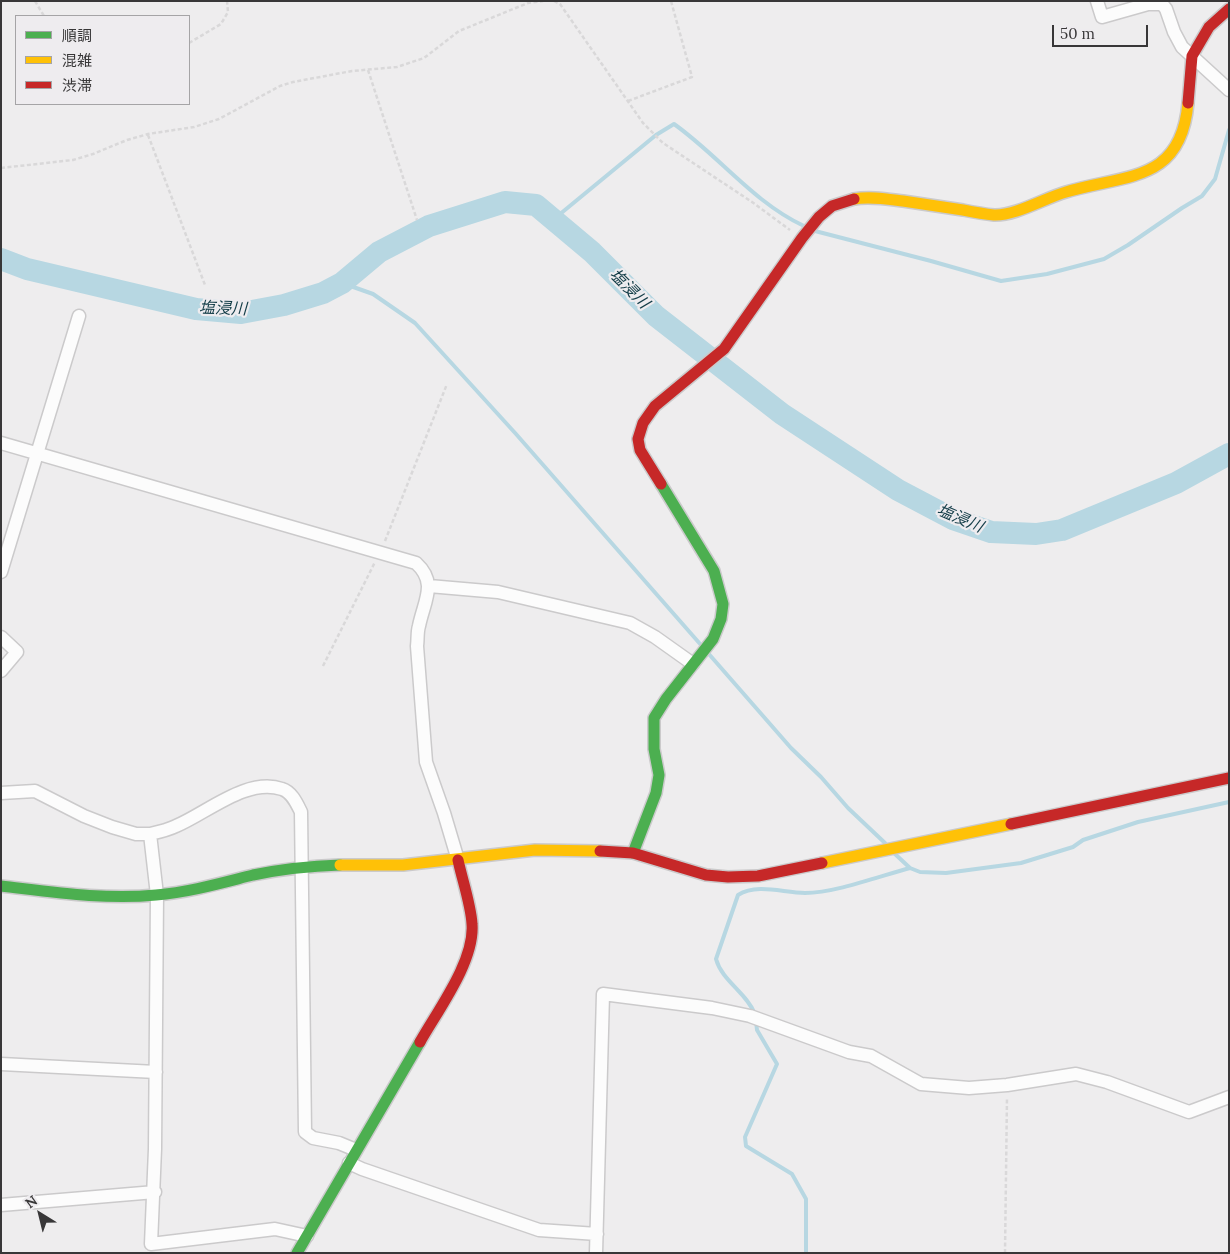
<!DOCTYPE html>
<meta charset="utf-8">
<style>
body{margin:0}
#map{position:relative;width:1230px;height:1254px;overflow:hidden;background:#eeedee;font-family:Lora,"Noto Sans JP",serif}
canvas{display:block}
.frame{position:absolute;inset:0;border:2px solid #383738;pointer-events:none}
.legend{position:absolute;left:15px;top:15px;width:175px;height:90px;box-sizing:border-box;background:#eeecef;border:1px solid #a5a4a6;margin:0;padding:6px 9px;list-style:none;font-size:15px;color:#383738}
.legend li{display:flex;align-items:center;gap:10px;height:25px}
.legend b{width:25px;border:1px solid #a5a4a6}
.north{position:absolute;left:15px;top:1189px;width:50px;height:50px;-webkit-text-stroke:4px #eeecef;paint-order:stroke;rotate:324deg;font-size:14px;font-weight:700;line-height:20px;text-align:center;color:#383738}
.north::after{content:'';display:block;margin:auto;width:18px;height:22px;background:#383738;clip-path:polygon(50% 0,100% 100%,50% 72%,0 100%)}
.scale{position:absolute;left:1052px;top:25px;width:96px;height:22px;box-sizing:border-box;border:2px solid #383738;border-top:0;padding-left:6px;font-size:15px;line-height:18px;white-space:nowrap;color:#383738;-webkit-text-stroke:4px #eeecef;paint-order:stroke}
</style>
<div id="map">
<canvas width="1230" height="1254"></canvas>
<div class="frame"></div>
<ul class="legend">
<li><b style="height:6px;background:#4caf50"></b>順調</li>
<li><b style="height:6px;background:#ffc107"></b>混雑</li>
<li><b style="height:6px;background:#c62828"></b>渋滞</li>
</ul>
<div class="north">N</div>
<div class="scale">50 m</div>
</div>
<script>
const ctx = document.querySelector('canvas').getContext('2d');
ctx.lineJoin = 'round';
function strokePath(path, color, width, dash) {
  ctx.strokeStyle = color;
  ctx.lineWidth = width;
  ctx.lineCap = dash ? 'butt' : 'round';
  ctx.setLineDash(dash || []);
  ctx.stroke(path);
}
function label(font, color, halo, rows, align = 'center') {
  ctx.font = font + ' Lora,"Noto Sans JP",serif';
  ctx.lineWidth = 4.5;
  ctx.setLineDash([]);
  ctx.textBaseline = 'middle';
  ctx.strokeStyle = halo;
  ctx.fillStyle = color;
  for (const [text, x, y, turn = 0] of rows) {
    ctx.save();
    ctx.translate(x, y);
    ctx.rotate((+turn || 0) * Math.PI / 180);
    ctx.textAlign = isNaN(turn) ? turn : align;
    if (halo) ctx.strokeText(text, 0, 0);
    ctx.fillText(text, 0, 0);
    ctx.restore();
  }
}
strokePath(new Path2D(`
 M554 219 656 135 674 124C719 156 753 202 804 226
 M815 231 931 261 1001 281 1047 274 1104 259 1128 245 1182 208 1202 196 1215 179 1229 130
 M342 283 373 294 415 323 516 434 701 645
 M708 653 791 748 821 777 848 808 885 843
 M895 854 910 868 920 872 946 873 1021 863 1073 847 1083 840 1138 822 1229 802
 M755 1014C746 992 722 981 716 959L738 895C758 883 783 893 805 893 835 893 880 876 910 868
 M756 1021 757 1030 777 1064 745 1137 746 1146 792 1174 806 1199V1253`), '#b7d7e2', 4);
strokePath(new Path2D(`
 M1 259 27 269 196 309 241 313 284 305 323 293 342 283 379 252 429 226 505 202 536 205 592 252 656 316 782 414 898 490 953 519 991 532 1036 534 1062 530 1176 483 1229 454`), '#b7d7e2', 22);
const street = new Path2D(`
 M1097 1 1102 17 1148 4H1162L1166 9 1174 32 1182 47 1229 90
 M1 443 416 563C438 583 424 601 419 626 417 632 418 639 417 646L426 762 444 813 458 860
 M1 572 79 316
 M429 586 498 592 630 623 655 637 693 664
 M1 637 17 652 1 671
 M1 793 35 791 84 816 112 827 136 834H150L157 895 155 1149 151 1244 275 1229 307 1236
 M150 834C159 832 168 830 176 826 207 813 247 777 282 789 292 792 297 804 301 812L305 1132 313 1138 339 1143 356 1150
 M1 1064 156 1072
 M349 1163 362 1169 539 1230 597 1234
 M1 1205 155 1192
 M596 1253 603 994 712 1008 750 1016 849 1052 871 1056 921 1084 969 1088 1007 1085 1076 1074 1107 1082 1189 1112 1229 1097`);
const fast = new Path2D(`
 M633 853 656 793 659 775 654 749V718L666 699 713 639 721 619 723 604 714 571 661 484
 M1 886C53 892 105 900 156 895 190 892 221 883 253 875 282 869 310 866 340 865
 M297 1253 420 1042`);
const slow = new Path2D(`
 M854 199C870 196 887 199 903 201 923 204 943 207 963 210 973 212 984 214 994 215 1015 216 1045 198 1066 192 1126 174 1181 183 1188 103
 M822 863 1011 824
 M340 865H403L535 850 600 851`);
const jam = new Path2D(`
 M1188 103 1192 56 1209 27 1229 9
 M661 484 640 450 638 439 643 423 655 406 724 349 802 238 819 217 832 206 854 199
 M1011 824 1229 778
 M600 851 633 853 706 875 728 877 758 876 822 863
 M420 1042C438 1010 475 961 472 924 471 905 462 879 458 860`);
strokePath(street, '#cbcacb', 15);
strokePath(fast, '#cbcacb', 14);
strokePath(slow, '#cbcacb', 14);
strokePath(jam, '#cbcacb', 14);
strokePath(new Path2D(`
 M35 1 44 16
 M554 1 560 4 643 123 663 143 752 202 790 230
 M189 43 221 24 228 12 227 1
 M368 70 417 220
 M628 101 692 77 671 1
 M148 135 205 285
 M1 168 73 160 93 154 127 140 148 134 194 127 219 119 280 86 293 82 352 71 397 67 424 58 459 31 528 3 543 1
 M385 541 447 384
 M323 666 375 562
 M1005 1253 1007 1097`), '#d9d8d9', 2.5, [4, 2.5]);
strokePath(street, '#fcfcfc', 12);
strokePath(fast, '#4caf50', 11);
strokePath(slow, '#ffc107', 11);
strokePath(jam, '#c62828', 11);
label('italic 16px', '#123c47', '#eeecef', [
 ["塩浸川",629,289,45],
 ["塩浸川",223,309,2],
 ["塩浸川",960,519,23]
]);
</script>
